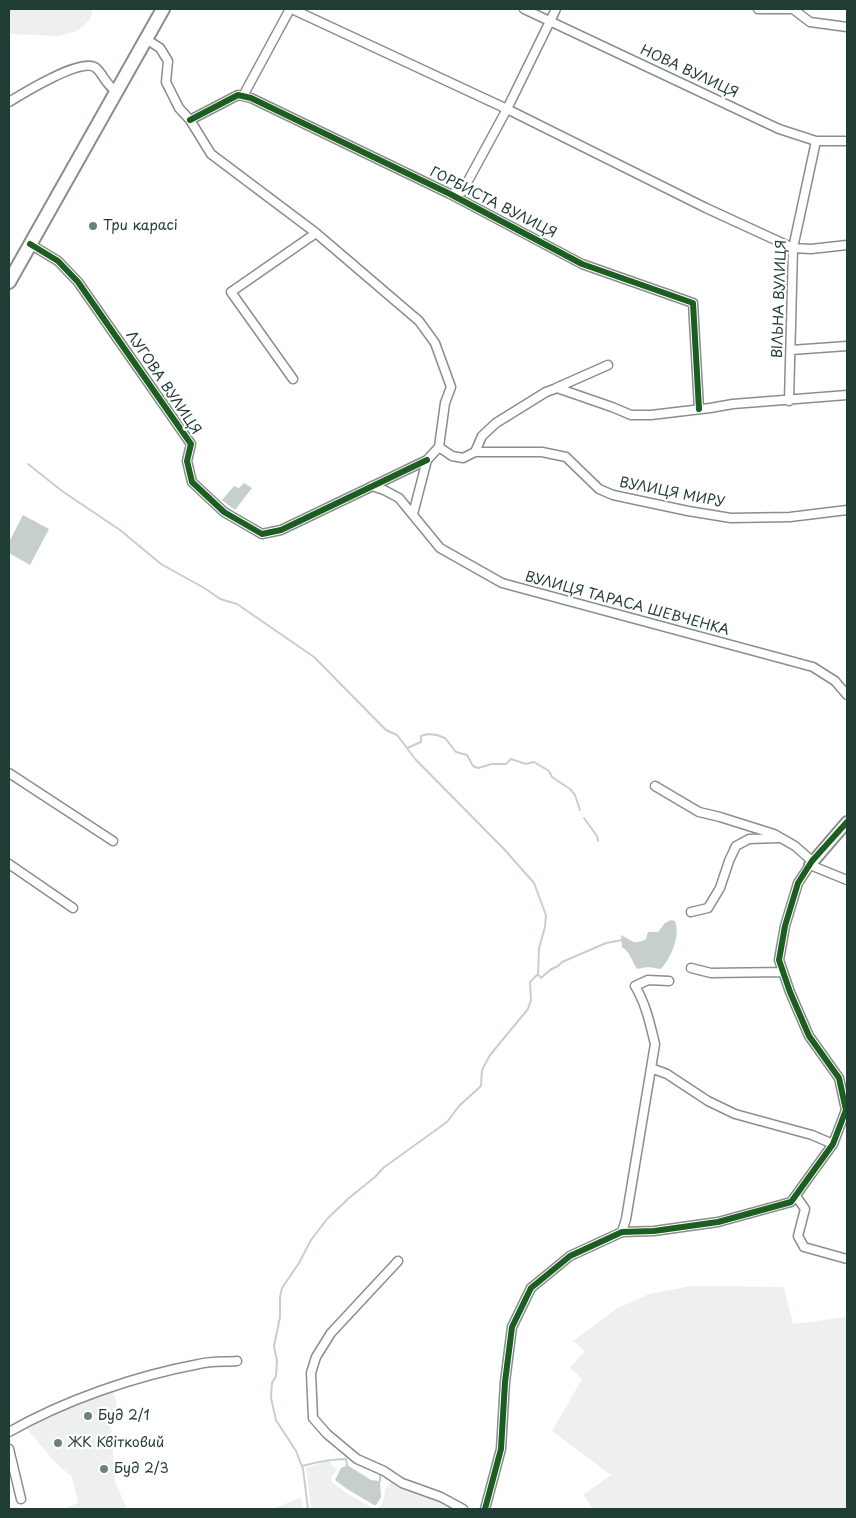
<!DOCTYPE html>
<meta charset="utf-8">
<style>
body{margin:0}
#map{position:relative;width:856px;height:1518px;overflow:hidden;background:#fff;font-family:"Playpen Sans",sans-serif}
canvas{display:block}
.frame{position:absolute;inset:0;border:10px solid #1f3d34;pointer-events:none}
</style>
<div id="map">
<canvas width="856" height="1518"></canvas>
<div class="frame"></div>
</div>
<script>
const ctx = document.querySelector('canvas').getContext('2d');
ctx.lineJoin = 'round';
function paint(path, color) {
  ctx.fillStyle = color;
  ctx.fill(path, 'evenodd');
}
function strokePath(path, color, width, dash) {
  ctx.strokeStyle = color;
  ctx.lineWidth = width;
  ctx.lineCap = dash ? 'butt' : 'round';
  ctx.setLineDash(dash || []);
  ctx.stroke(path);
}
function label(font, color, halo, rows, align = 'center') {
  ctx.font = font + ' "Playpen Sans",sans-serif';
  ctx.lineWidth = 4.5;
  ctx.setLineDash([]);
  ctx.textBaseline = 'middle';
  ctx.strokeStyle = halo;
  ctx.fillStyle = color;
  for (const [text, x, y, turn = 0] of rows) {
    ctx.save();
    ctx.translate(x, y);
    ctx.rotate((+turn || 0) * Math.PI / 180);
    ctx.textAlign = isNaN(turn) ? turn : align;
    if (halo) ctx.strokeText(text, 0, 0);
    ctx.fillText(text, 0, 0);
    ctx.restore();
  }
}
paint(new Path2D(`
 M9 9H93L90 20 77 31 58 36 9 34Z
 M691 1286 784 1287 793 1324 847 1317V1509H593L583 1495 611 1475 552 1431 582 1379 570 1368 585 1351 573 1341 616 1309 649 1294Z
 M112 1388 117 1403 111 1425 115 1481 127 1509H64L78 1503 72 1477 54 1461 23 1424Z
 M329 1461 337 1470 331 1477 332 1482 345 1492 374 1509 378 1508 382 1504 384 1498 385 1489 393 1481 401 1486 439 1500 457 1509H311L306 1468Z
 M301 1497 303 1509H273Z`), '#edf0ef');
paint(new Path2D(`
 M244 483 252 488 235 510 222 500 234 486 239 488Z
 M23 515 49 529 30 565 9 553V542Z
 M671 920 675 921C681 935 671 958 661 969L648 967 637 969C632 961 630 952 622 947L621 935C632 940 633 946 646 939L648 932H658L665 923Z
 M347 1465 371 1480 380 1481 381 1497 376 1505H374L347 1489 335 1480 341 1468Z`), '#c7cfcd');
strokePath(new Path2D(`
 M28 464 62 491 120 530 161 564 206 589 220 599 237 604 314 657 386 730 397 735 416 760 504 849 534 883 546 915 545 927 539 948 538 974 530 982 531 1000 528 1009 490 1055 482 1070 481 1086 459 1106 447 1122 383 1168 375 1177 349 1198 327 1219 311 1240 299 1263 282 1288 280 1297V1317L274 1346 277 1361 276 1376 272 1383 271 1398 276 1420 296 1451 303 1469 308 1509
 M407 748 421 742V736L428 734 437 735 445 738 456 752 467 755 473 766 478 768 492 764H506L511 759 526 764 534 762 549 771 552 777 570 789 575 795 580 810
 M584 818 597 836 598 841
 M538 974 541 978 550 970 558 966 562 962 606 943 622 940
 M302 1466C317 1462 330 1459 346 1459L347 1465
 M380 1475V1481`), '#c7cfcd', 2);
const minor = new Path2D(`
 M292 9 507 109 706 208 793 248 811 249 847 245
 M524 9 779 129 816 141H847
 M758 9H793L810 22 847 27
 M146 39 160 48 168 61 166 82 179 108 190 120 211 154 316 233 419 321 435 343 451 387 445 403 439 447 427 460 413 514
 M243 96 290 9
 M9 102C22 94 83 56 96 68 104 75 105 84 116 91
 M190 120 238 95 251 98 450 194 582 264 693 303 699 409
 M450 194 462 192 507 109 556 9
 M30 244 58 261 78 282 191 444 187 461 192 482 224 512 262 534 281 530 427 460
 M791 350 847 346
 M293 379 231 292 316 233
 M556 388 608 365
 M789 401 793 248 816 141
 M439 447 452 456 463 458 475 452 482 436 496 423 546 392 557 388 612 407 631 415H651L710 408 733 404 847 395
 M475 452H542L566 457 599 489 613 495 688 511 731 518 790 517 847 510
 M372 486 384 490 399 498 440 548 502 583 813 667 835 681 847 695
 M9 773 113 841
 M655 786 699 812 720 817 774 834 795 846 812 861
 M9 864 73 908
 M691 912 708 908 720 888 729 861 736 846 749 839 778 838
 M691 968 711 973 783 972
 M651 1068 667 1074 708 1101 735 1114 812 1135 833 1144
 M796 1196 805 1209 798 1236 804 1247 847 1259
 M622 1232 626 1219 655 1044C650 1024 646 1004 635 986L648 980 669 981
 M398 1261 331 1333 316 1357 311 1373 313 1418 327 1434 357 1459 384 1471 402 1483 441 1497 463 1509
 M9 1432C65 1400 135 1376 199 1364 211 1361 225 1362 237 1361
 M9 1449 21 1499
 M485 1509 501 1449 505 1382 512 1327 531 1288 570 1256 622 1232 654 1231 718 1222 791 1202 833 1144 846 1110 839 1078 809 1036 790 992 779 960 785 926 798 883 810 865 847 880`);
const tertiary = new Path2D(`
 M810 865 847 822`);
const primary = new Path2D(`
 M9 282 163 9`);
strokePath(minor, '#898f8d', 11);
strokePath(tertiary, '#898f8d', 14);
strokePath(primary, '#898f8d', 16);
strokePath(minor, '#fff', 8);
strokePath(tertiary, '#fff', 10);
strokePath(primary, '#fff', 12);
strokePath(new Path2D(`
 M190 120 238 95 251 98 450 194 582 264 693 303 699 409
 M30 244 58 261 78 282 191 444 187 461 192 482 224 512 262 534 281 530 427 460
 M485 1509 501 1449 505 1382 512 1327 531 1288 570 1256 622 1232 654 1231 718 1222 791 1202 833 1144 846 1110 839 1078 809 1036 790 992 779 960 785 926 798 883 812 861 847 822`), '#1b5e20', 6);
for (const [x, y, r, color] of [
 [93,226,5,"#6d817b"],
 [88,1416,5,"#6d817b"],
 [58,1443,5,"#6d817b"],
 [104,1469,5,"#6d817b"]
]) {
  const dot = new Path2D();
  dot.arc(x, y, r, 0, 2 * Math.PI);
  ctx.fillStyle = color;
  ctx.fill(dot);
  strokePath(dot, '#fff', 2);
}
label('14px', '#1f3d34', '#fff', [
 ["НОВА ВУЛИЦЯ",689,72,25],
 ["ГОРБИСТА ВУЛИЦЯ",493,203,27],
 ["ВІЛЬНА ВУЛИЦЯ",780,299,-88],
 ["ЛУГОВА ВУЛИЦЯ",163,383,56],
 ["ВУЛИЦЯ МИРУ",672,493,11],
 ["ВУЛИЦЯ ТАРАСА ШЕВЧЕНКА",627,604,15]
]);
label('14px', '#1f3d34', '#fff', [
 ["Три карасі",103,226],
 ["Буд 2/1",98,1416],
 ["ЖК Квітковий",68,1443],
 ["Буд 2/3",114,1469]
], 'left');
</script>
